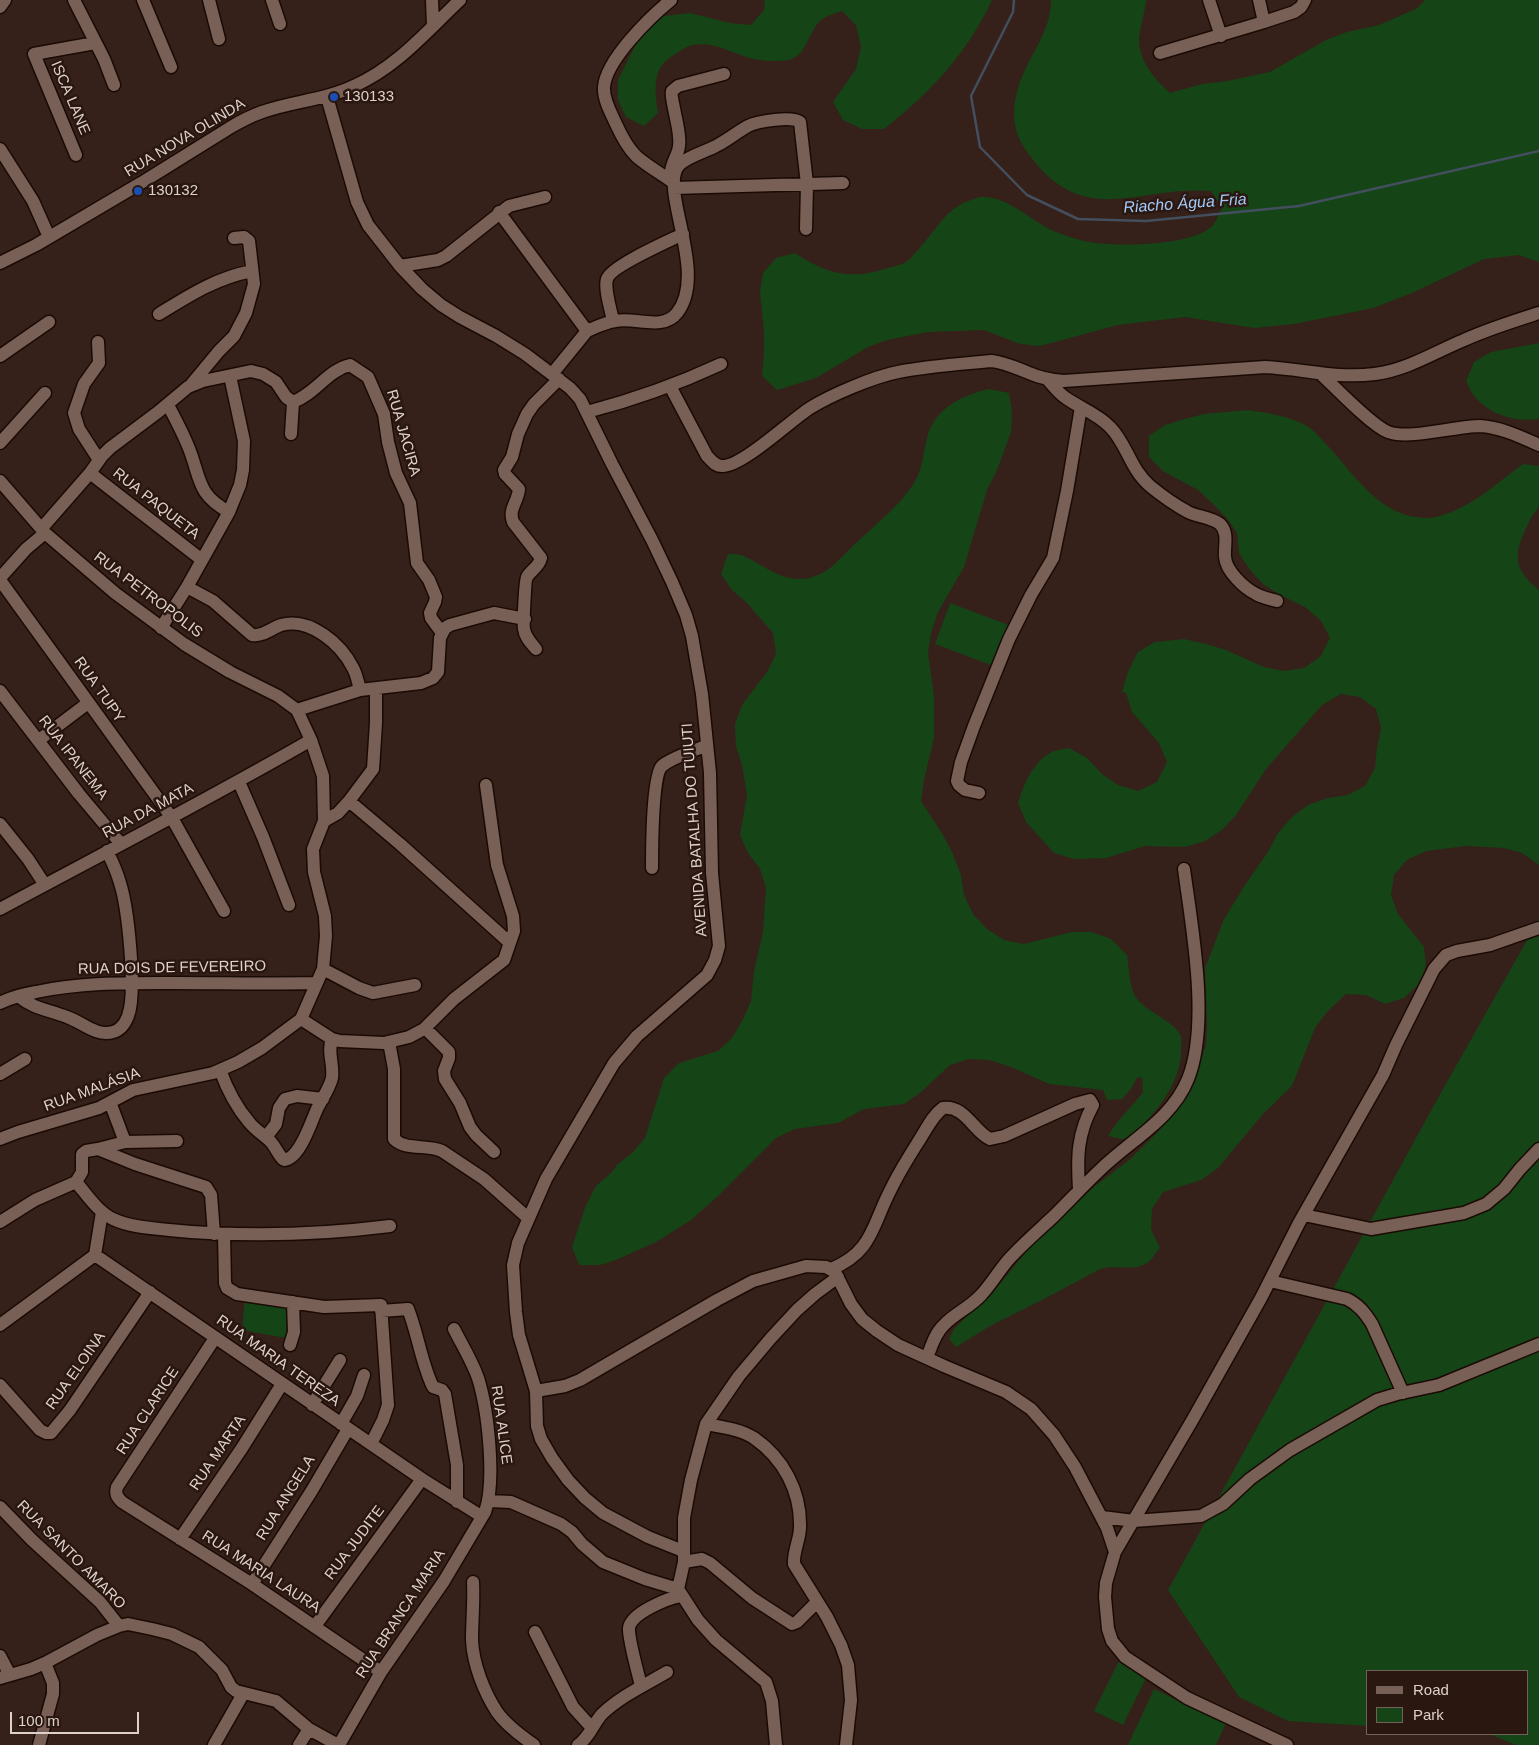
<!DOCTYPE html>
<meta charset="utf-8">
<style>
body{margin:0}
#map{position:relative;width:1539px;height:1745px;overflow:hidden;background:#352119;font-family:Arial,sans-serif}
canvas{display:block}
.legend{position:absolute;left:1366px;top:1670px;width:162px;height:65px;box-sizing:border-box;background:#2a1710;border:1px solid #72615b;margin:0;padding:6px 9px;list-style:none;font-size:15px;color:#ded0cb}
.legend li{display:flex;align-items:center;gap:10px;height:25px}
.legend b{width:25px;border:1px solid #72615b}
.scale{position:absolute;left:10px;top:1712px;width:129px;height:22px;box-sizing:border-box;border:2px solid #ded0cb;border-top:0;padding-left:6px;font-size:15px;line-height:18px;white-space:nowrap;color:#ded0cb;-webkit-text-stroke:4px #2a1710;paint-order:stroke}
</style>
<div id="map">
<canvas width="1539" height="1745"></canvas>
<ul class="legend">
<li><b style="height:6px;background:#786057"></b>Road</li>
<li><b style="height:14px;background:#154417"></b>Park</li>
</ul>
<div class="scale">100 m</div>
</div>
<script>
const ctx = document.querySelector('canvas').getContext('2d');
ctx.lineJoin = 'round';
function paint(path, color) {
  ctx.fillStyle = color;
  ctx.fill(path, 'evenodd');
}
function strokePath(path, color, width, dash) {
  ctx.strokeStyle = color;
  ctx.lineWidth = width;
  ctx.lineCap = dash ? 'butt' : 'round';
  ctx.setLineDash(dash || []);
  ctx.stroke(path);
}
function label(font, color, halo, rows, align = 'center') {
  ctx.font = font + ' Arial,sans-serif';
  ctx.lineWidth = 5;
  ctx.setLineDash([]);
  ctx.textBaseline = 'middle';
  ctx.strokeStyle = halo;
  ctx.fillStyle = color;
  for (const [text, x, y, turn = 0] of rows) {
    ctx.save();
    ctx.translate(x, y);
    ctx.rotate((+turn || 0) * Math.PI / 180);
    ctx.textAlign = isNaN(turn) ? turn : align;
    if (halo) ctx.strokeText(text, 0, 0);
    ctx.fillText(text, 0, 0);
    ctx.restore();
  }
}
paint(new Path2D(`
 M765 0H992C967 54 930 93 884 129H862L843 120 833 102 856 69 861 47 856 25 842 11C836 13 829 15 824 18 808 28 808 57 788 60 775 62 759 61 746 57 728 51 707 39 687 47 683 49 678 52 674 55 651 68 655 90 658 113L644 126 626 117 618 100V80L636 44 649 29 664 16 690 13 730 23 751 25 764 10Z
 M1051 0H1146C1145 13 1140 26 1139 39 1139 62 1155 79 1170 93L1202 84 1227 81 1270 72 1326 40 1347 32 1379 25 1416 9 1425 0H1539V262L1519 255 1484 259 1412 293 1373 308 1294 324 1254 328 1185 317 1118 325 1040 346 1020 344 984 330 928 332 887 340 868 347 816 378 777 390 762 376 764 353V332L760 292 763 273 776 258 795 253C828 275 851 280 888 268 894 266 901 265 906 262 909 260 912 257 914 254 933 236 944 208 971 200 974 199 978 197 982 197 1011 197 1031 222 1056 232 1066 236 1078 240 1089 242 1115 247 1196 246 1213 225 1217 220 1219 213 1222 208L1211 191C1139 185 1085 230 1030 156 1014 135 1011 117 1017 92 1025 59 1051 35 1051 0Z
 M1539 343V419C1516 422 1492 416 1476 398 1471 394 1469 386 1466 381L1474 362 1491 352Z
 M989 389 1009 393 1012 412 1011 432 997 470 987 490 964 567 938 612 931 633 928 653 934 696V738L924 780 921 801 943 835 953 854 961 875 964 895 973 914 987 929 1004 940 1024 944 1072 932H1092L1111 939 1127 955C1129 967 1129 984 1135 996 1145 1012 1175 1021 1181 1036 1182 1039 1181 1044 1181 1048 1183 1083 1152 1118 1127 1140L1108 1136C1117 1120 1132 1107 1143 1092L1142 1077 1137 1078 1131 1089 1122 1099 1107 1100 1103 1090 1049 1084 1011 1067 989 1060 969 1059 950 1065 921 1092 904 1104 864 1109 838 1123 795 1129 776 1138 717 1197 691 1220 656 1242 618 1259 600 1265H579L572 1247 586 1205 596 1186 612 1172 617 1165 632 1153 645 1138 664 1078 679 1063 718 1051 732 1038 743 1019 751 1001 754 971 763 932 766 888 760 869 748 853 740 835 747 795 742 765 736 746 735 724 742 705 767 672 776 654 773 633 747 603 732 590 721 574 728 554C752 550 774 585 809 578 815 577 825 572 830 568 839 561 848 550 857 542 877 523 907 500 918 475 923 463 924 450 927 438 934 408 963 395 989 389Z
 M1248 410C1268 413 1289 416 1307 426 1314 430 1320 438 1326 444 1352 471 1376 512 1416 517 1421 517 1427 519 1431 518 1468 511 1494 485 1523 464L1539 466C1539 476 1539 496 1539 505 1537 511 1531 516 1529 522 1514 553 1511 567 1539 590V865L1522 853 1504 848 1466 846 1426 851 1407 860 1394 875 1391 895 1398 914 1424 947 1426 966 1418 985 1404 998 1385 1004 1366 995 1346 994 1327 1012 1315 1028 1292 1086 1263 1114 1218 1168 1201 1180 1163 1192 1152 1209 1151 1229 1160 1248C1156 1252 1152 1260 1147 1263 1133 1272 1115 1264 1100 1269L1046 1298 990 1326 956 1347 949 1339 954 1329 999 1285 1038 1237 1095 1186 1128 1161 1157 1133 1183 1100 1193 1083 1206 1045 1207 1025 1205 968 1224 919 1245 885 1268 852 1278 833 1292 817 1308 805 1328 798 1348 795 1365 786 1375 768 1377 748 1381 728 1376 709 1360 697 1341 694 1322 705 1266 769 1236 815 1222 830 1205 841 1185 847 1145 846 1106 858 1074 859 1054 853 1026 822 1018 803C1024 784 1032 764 1050 753 1055 750 1063 749 1069 748L1087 758 1102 774 1118 785 1138 791 1157 782 1167 762 1159 743 1132 712 1126 693 1122 692 1128 672 1138 652 1155 642 1184 639 1206 644 1226 650 1264 667 1284 671 1304 668 1321 656 1330 638 1321 621 1305 607 1280 595 1263 584 1250 570 1239 553 1237 533 1226 517 1212 503 1198 490 1163 471 1149 457V436L1165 425 1185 419 1204 414Z
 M950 603 1011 626 996 667 935 644Z
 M1539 919V1745H1516L1489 1734H1528V1671H1368V1726L1288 1721 1239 1697 1168 1590 1438 1098Z
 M245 1297 288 1302 286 1338 242 1330Z
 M1120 1659 1148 1674 1123 1725 1094 1711Z
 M1154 1689 1226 1723 1216 1745H1128Z`), '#154417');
strokePath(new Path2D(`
 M1014 0 1013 12 971 96 980 147 1027 195 1078 219 1146 221 1299 206 1539 151`), '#434e5e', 2.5);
const minor = new Path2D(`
 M74 0 104 59 114 85
 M143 0 171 67
 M209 0 219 39
 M272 0 280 24
 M432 0 433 26
 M671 0C650 17 606 60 604 87 603 99 611 113 616 124 621 135 627 147 636 156 647 166 662 174 674 183
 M1209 0 1221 36
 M1259 0 1264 22
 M0 7 5 0
 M1160 53 1264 22 1294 12 1301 7 1305 0
 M327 97 357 202 368 225 400 266 422 289 441 305 460 317 496 336 525 354 570 388 580 399 612 464 652 540 672 582 686 615 692 636 702 694 710 773 712 873 719 946 715 960 707 975 637 1036 614 1063 546 1179 518 1243 513 1265 516 1312 519 1335 536 1391 537 1426 541 1439 552 1458 568 1480 585 1498 603 1513 648 1537 683 1551
 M0 149 33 201 49 237
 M76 155 34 54 95 43
 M671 172C672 159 681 154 679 137 679 127 670 96 672 91L678 86 724 74
 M674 188 843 183
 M499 212 587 331C596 327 606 322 616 321 635 317 663 331 677 313 709 272 658 189 679 165 688 156 705 152 716 146 728 140 737 132 748 126 758 121 792 116 800 122L807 184 806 229
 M0 263 36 245 141 183 231 127C241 121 251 116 262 112 293 101 325 100 354 86 397 67 427 31 460 0
 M400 266 438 260 446 256 509 206 545 197
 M159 314C190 295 216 278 252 271
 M613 321C611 310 604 289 607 279 611 266 669 241 683 234
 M98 342 99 363 84 384 74 413 79 429 99 460
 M0 356 49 322
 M552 374 587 331
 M1321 374C1337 389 1371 425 1388 432 1409 440 1456 426 1480 426 1500 427 1521 437 1539 445
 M1047 379C1053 385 1058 393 1066 398 1080 408 1098 414 1110 427 1127 444 1130 469 1150 486 1161 495 1175 505 1188 512 1198 517 1211 517 1220 524 1229 533 1224 546 1225 557 1226 571 1244 588 1256 594 1263 598 1270 599 1277 601
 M190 386 219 351 234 336 246 313 254 284 249 241 244 237 234 238
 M670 386 707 456C711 460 715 466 722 466 742 467 791 420 810 408 831 395 873 377 898 372 929 366 961 364 992 361 1006 363 1016 368 1029 373 1040 378 1052 380 1064 381L1265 367C1304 369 1336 379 1375 374 1407 370 1435 352 1464 340 1488 329 1514 321 1539 313
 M168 405C176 420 184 435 190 451 201 481 198 495 229 512
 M587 412C633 400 678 384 721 364
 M291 434 293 402
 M0 443 45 393
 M90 473 202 560
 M0 481 45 533 115 593 184 644 230 672 278 696 297 710 311 740 323 776 324 821
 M41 529 90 473 102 456 110 448 158 412 188 387 203 381 251 371 263 374 276 382 286 397 293 402C315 394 328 370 350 365L368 377 384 414 388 442 396 473 410 503 417 563 429 580 436 597 435 602 430 613 431 618 442 633
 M0 578 26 549 45 533
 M0 580 172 818 224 911
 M187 587 213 601 252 635C262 637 272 628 281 625 310 617 341 644 353 668 357 675 358 683 360 690
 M161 628 187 587 229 512 240 485 243 470 244 441 230 376
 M536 649C531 643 525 637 524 629 523 624 525 580 527 577 531 570 539 567 541 558L513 522C508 509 518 502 519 489L505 474 504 470 512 457 518 434 527 414 534 404 559 379
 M0 691 79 794 121 844
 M297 710 360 690 421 683 433 678 438 672 440 638 445 628 450 625 494 613 525 619
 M39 740 88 703
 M239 782 263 837 289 905
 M979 793 965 790 959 785 957 781 961 762 974 726 1009 639 1031 595 1053 558 1067 491 1081 407
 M349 801 400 844 510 943
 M0 824 28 859 45 885
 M652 868C652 851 652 775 662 766 672 757 695 751 707 745
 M0 909C104 853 209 799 311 740
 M323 969 359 988 373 993 415 985
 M18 996C36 1010 47 1009 67 1017 82 1022 96 1037 113 1032 121 1030 125 1024 128 1016 137 992 128 908 120 883 117 872 112 861 107 851
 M0 1003C12 997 24 994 36 992 83 982 129 983 176 983 223 983 270 984 316 983
 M301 1019 332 1039 340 1041 384 1043 409 1037 424 1029 454 999 504 960 514 931 513 916 497 865 486 785
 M425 1028 449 1052V1058L444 1071 445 1079 460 1103 470 1127 476 1135 494 1152
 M389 1042 394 1069V1139C406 1151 427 1144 442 1151L484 1179 528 1218
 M220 1070C227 1089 236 1107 249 1122 255 1130 263 1134 270 1141 276 1147 278 1155 284 1160 300 1159 311 1122 317 1109 322 1098 329 1090 332 1078 334 1064 327 1052 332 1039
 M0 1074 25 1059
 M110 1102 125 1142
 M266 1137 276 1124 279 1108 285 1099 297 1096 323 1099
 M0 1139 18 1132 99 1108 133 1090 213 1073 238 1062 262 1048 301 1019 323 969 326 936 325 916 314 872 313 849 324 821 338 813 349 801 373 769 376 723V689
 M98 1149 125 1142 177 1141
 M1304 1215 1371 1229 1464 1213 1486 1204 1504 1189 1520 1169 1539 1149
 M0 1222 35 1200 76 1182
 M214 1234 211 1195 206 1187 135 1164 98 1149 86 1151 82 1154V1172L76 1182C87 1195 98 1212 113 1219 130 1227 151 1228 169 1230 241 1237 318 1235 390 1226
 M224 1234 225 1283 227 1288 237 1294 324 1307 381 1305 388 1405 383 1420 371 1444
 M95 1255 422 1479 481 1516
 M95 1255 102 1212
 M831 1269C873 1252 872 1225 891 1189 899 1172 910 1155 920 1139 927 1128 933 1115 943 1108 965 1105 974 1132 990 1139L1004 1136 1075 1104 1090 1100 1093 1105C1077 1134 1077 1158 1079 1190
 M1270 1281 1347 1299C1359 1305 1365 1313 1372 1324L1403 1393
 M381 1311 408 1309C418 1334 421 1362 433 1387L442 1390 445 1394 457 1465V1502
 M0 1325 95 1255
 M215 1338 117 1487C115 1494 117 1497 122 1502L252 1584 381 1672
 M290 1345 294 1332 293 1302
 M927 1358C931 1347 935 1333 944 1325 955 1313 971 1307 982 1294 992 1283 1000 1269 1010 1258 1024 1243 1039 1230 1054 1216 1070 1200 1085 1184 1102 1168 1131 1140 1172 1119 1188 1079 1210 1024 1192 928 1184 869
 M0 1385 40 1430 46 1433H51L70 1410 150 1292
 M536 1391 565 1386 580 1380 717 1300 753 1281 806 1266 826 1267 835 1272 851 1304 862 1319 877 1331 898 1345 944 1366 1006 1392 1031 1409 1054 1435 1075 1467 1107 1528 1115 1552
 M312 1405 340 1360
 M341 1424 357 1396 364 1375
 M706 1424C722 1427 740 1429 754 1438 783 1458 801 1491 800 1527 800 1540 793 1551 794 1564L827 1617 841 1645 848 1665 851 1700 846 1745
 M489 1501 511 1502 561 1524 572 1532 582 1544 603 1562 645 1579 678 1589
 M0 1507 32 1540 100 1602 119 1626
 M1102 1517 1134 1521 1201 1516 1223 1504 1250 1479 1290 1450 1377 1400 1397 1394 1439 1385 1539 1344
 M180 1539 242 1448 282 1384
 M684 1562 702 1559 710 1563 752 1598 792 1624 797 1622 817 1602
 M473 1582C474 1602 472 1621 472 1640 473 1664 484 1692 497 1712 506 1725 521 1736 534 1745
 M252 1584 311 1492 348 1429
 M315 1626 422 1479
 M535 1632 573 1707 592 1728
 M0 1656 10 1675
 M0 1678 31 1669 45 1663 97 1635 119 1626 128 1624 152 1629 172 1634 199 1647 222 1670 231 1687 236 1691 276 1701 309 1729 338 1745
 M641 1686C638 1673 628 1638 629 1628 631 1613 668 1598 681 1596
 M39 1745 53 1694V1683L45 1663
 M214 1745 243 1694
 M299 1745 309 1729
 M339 1745 381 1672 444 1581 485 1512C496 1481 488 1410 478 1378 472 1361 462 1345 454 1329
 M578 1745C589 1738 593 1724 602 1714 621 1696 645 1685 667 1672
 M776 1745 772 1701 766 1682 716 1640 698 1620 678 1589 684 1562V1518L691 1480 706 1424 739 1376 771 1338 797 1310 815 1294 838 1277
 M1287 1745 1187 1698 1125 1657 1112 1641 1108 1629 1105 1597 1106 1583 1115 1552 1193 1419 1261 1298 1299 1223 1383 1075 1396 1045 1434 969 1446 955 1457 951 1490 945 1539 928`);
strokePath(minor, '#1b0a04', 15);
strokePath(minor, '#786057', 12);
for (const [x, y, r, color] of [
 [334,97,5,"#1a4fb4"],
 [138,191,5,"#1a4fb4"]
]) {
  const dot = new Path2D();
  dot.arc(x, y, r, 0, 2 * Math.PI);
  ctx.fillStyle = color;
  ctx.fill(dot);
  strokePath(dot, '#2a1710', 2);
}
label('15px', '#ded0cb', '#2a1710', [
 ["130133",344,97],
 ["130132",148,191]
], 'left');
label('15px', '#ded0cb', '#2a1710', [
 ["ISCA LANE",70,98,67],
 ["RUA NOVA OLINDA",185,138,-31],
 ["RUA JACIRA",403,433,74],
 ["RUA PAQUETA",156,504,38],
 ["RUA PETROPOLIS",148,595,37],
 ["RUA TUPY",99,690,55],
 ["RUA IPANEMA",73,758,52],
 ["RUA DA MATA",148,811,-28],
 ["AVENIDA BATALHA DO TUIUTI",695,830,-94],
 ["RUA DOIS DE FEVEREIRO",172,968,-1],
 ["RUA MALÁSIA",92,1090,-20],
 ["RUA MARIA TEREZA",278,1361,35],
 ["RUA ELOINA",76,1371,-55],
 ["RUA CLARICE",148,1411,-57],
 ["RUA ALICE",501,1425,82],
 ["RUA MARTA",218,1453,-56],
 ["RUA ANGELA",286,1498,-58],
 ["RUA JUDITE",355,1543,-53],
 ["RUA SANTO AMARO",71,1555,45],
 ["RUA MARIA LAURA",261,1572,33],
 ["RUA BRANCA MARIA",401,1614,-57]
]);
label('italic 16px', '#a0c7f6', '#2a1710', [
 ["Riacho Água Fria",1185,204,-4]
]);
</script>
